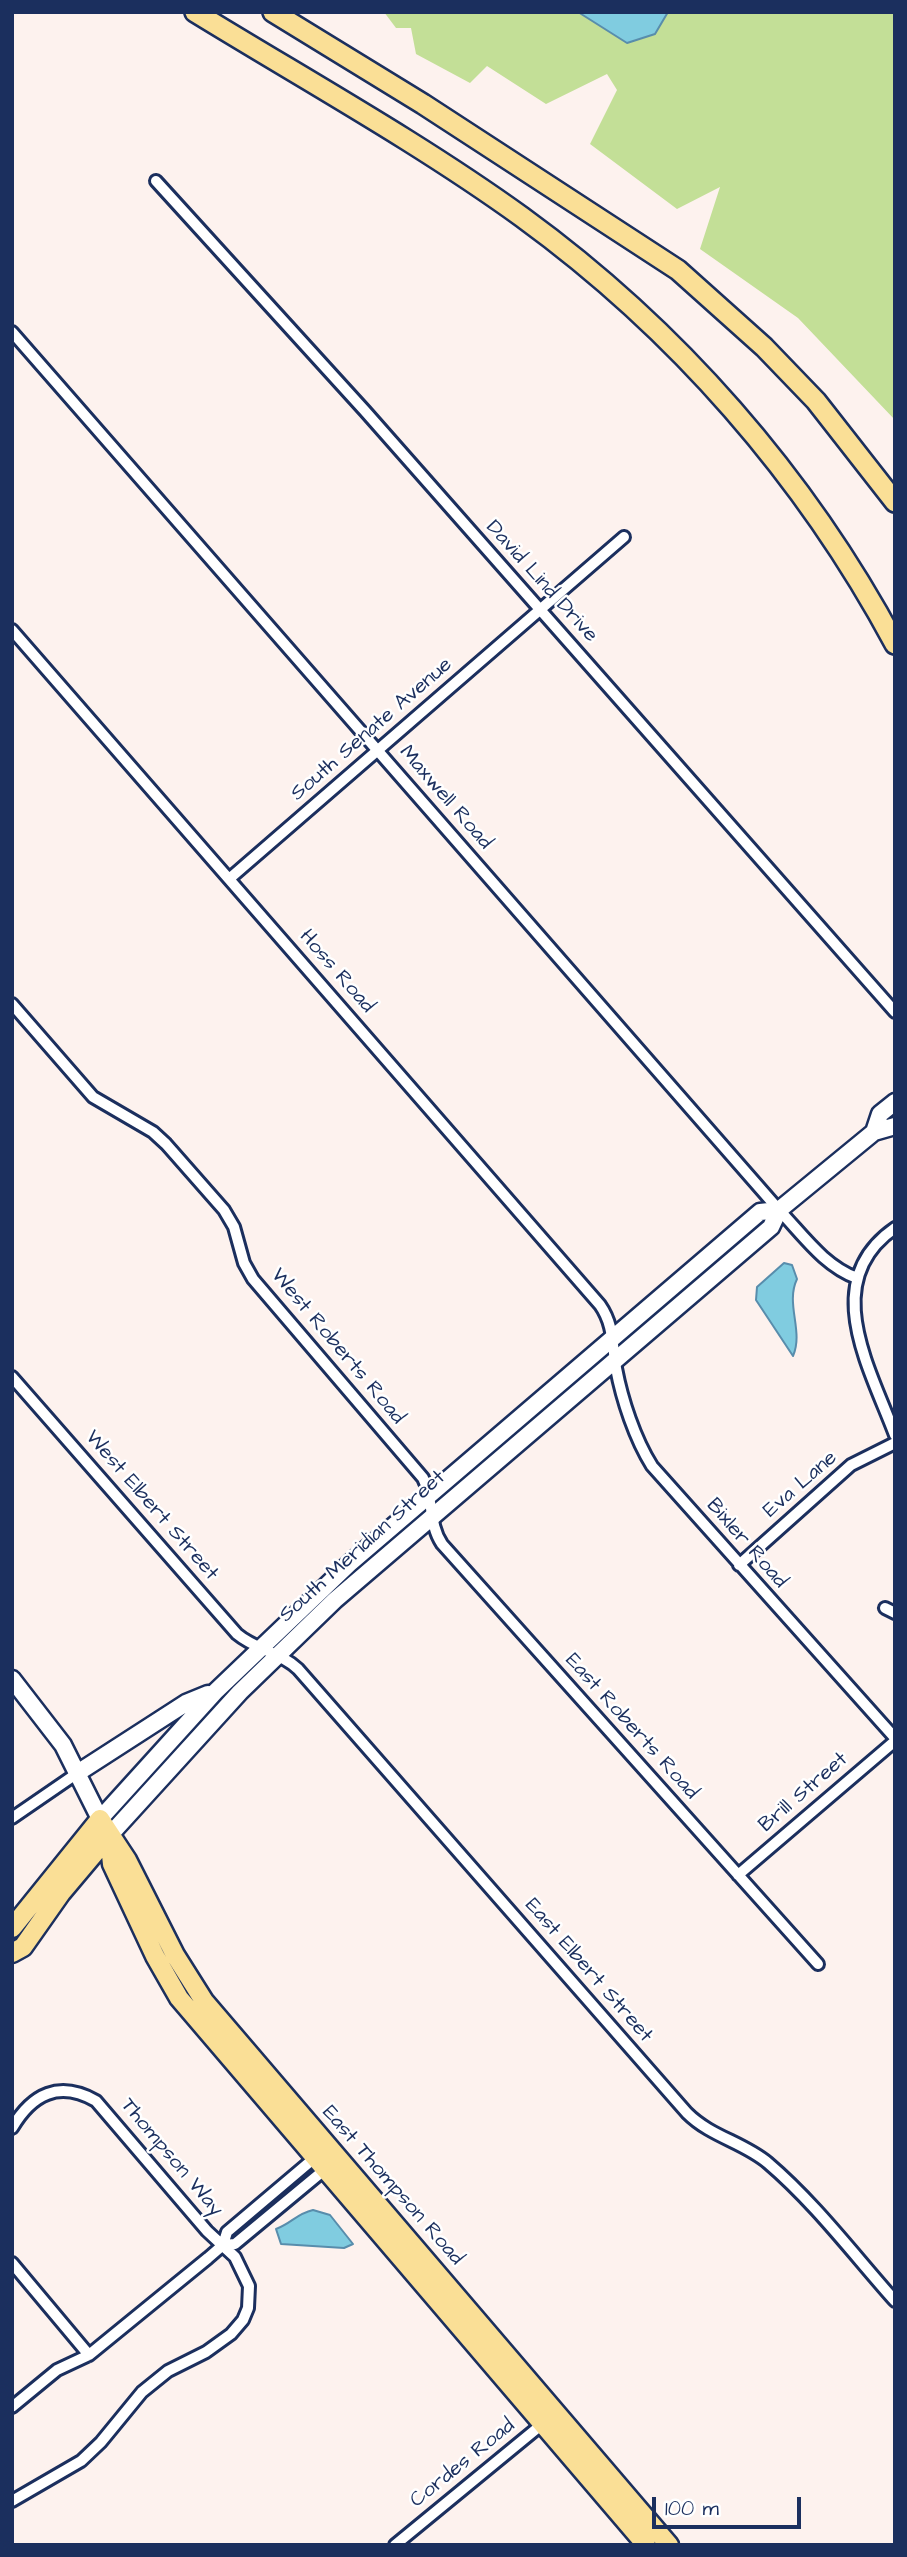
<!DOCTYPE html>
<style>
body{margin:0}
#map{position:relative;width:907px;height:2557px;overflow:hidden;background:#fdf2ee;font-family:"Architects Daughter",sans-serif}
canvas{display:block}
.frame{position:absolute;inset:0;border:14px solid #1b2f5e;pointer-events:none}
.scale{position:absolute;left:652px;top:2497px;width:149px;height:32px;box-sizing:border-box;border:4px solid #1b2f5e;border-top:0;padding-left:9px;font-size:21px;line-height:24px;white-space:nowrap;color:#1b2f5e;-webkit-text-stroke:5px #fff;paint-order:stroke}
</style>
<div id="map">
<canvas width="907" height="2557"></canvas>
<div class="frame"></div>
<div class="scale">100 m</div>
</div>
<script>
const ctx = document.querySelector('canvas').getContext('2d');
ctx.lineJoin = 'round';
function paint(path, color) {
  ctx.fillStyle = color;
  ctx.fill(path, 'evenodd');
}
function strokePath(path, color, width, dash) {
  ctx.strokeStyle = color;
  ctx.lineWidth = width;
  ctx.lineCap = dash ? 'butt' : 'round';
  ctx.setLineDash(dash || []);
  ctx.stroke(path);
}
function label(font, color, halo, rows, align = 'center') {
  ctx.font = font + ' "Architects Daughter",sans-serif';
  ctx.lineWidth = 5;
  ctx.setLineDash([]);
  ctx.textBaseline = 'middle';
  ctx.strokeStyle = halo;
  ctx.fillStyle = color;
  for (const [text, x, y, turn = 0] of rows) {
    ctx.save();
    ctx.translate(x, y);
    ctx.rotate((+turn || 0) * Math.PI / 180);
    ctx.textAlign = isNaN(turn) ? turn : align;
    if (halo) ctx.strokeText(text, 0, 0);
    ctx.fillText(text, 0, 0);
    ctx.restore();
  }
}
paint(new Path2D(`
 M384 12H895V420L798 318 700 249 720 187 677 209 590 144 617 90 607 74 546 104 487 66 470 83 416 54 411 28H396Z`), '#c3df97');
const water = new Path2D(`
 M578 12H668L655 34 627 43Z
 M784 1263 792 1265 797 1279C785 1304 804 1331 793 1356L756 1300 757 1287Z
 M313 2210 330 2215 353 2244 344 2248 281 2244 276 2229C292 2223 296 2214 313 2210Z`);
paint(water, '#80cce0');
strokePath(water, '#588dac', 2);
const minor = new Path2D(`
 M156 181 365 411 895 1012
 M12 332 779 1210C803 1235 824 1266 857 1278
 M12 630 600 1305C614 1325 612 1345 616 1368 622 1400 635 1439 652 1466L895 1738
 M229 879 624 537
 M12 1004 93 1097 153 1132 166 1144 224 1210 234 1227 244 1263 253 1279 423 1478C434 1499 428 1523 442 1544L818 1964
 M895 1228C818 1281 870 1368 895 1435
 M12 1377 237 1634C256 1650 280 1652 298 1669L687 2113C711 2137 743 2142 768 2163 815 2203 854 2255 895 2301
 M739 1565 851 1465 895 1443
 M885 1608 895 1613
 M12 1818 79 1772
 M738 1875 895 1741
 M12 2128C32 2094 59 2080 96 2101L207 2231 235 2257 249 2286 248 2308 243 2320 231 2334 206 2352 168 2371 142 2392 101 2442 81 2461 12 2501
 M223 2245 235 2244 329 2166
 M12 2263 89 2355
 M12 2407 57 2370 89 2355 208 2258 223 2245 227 2232 318 2155
 M395 2545 546 2421`);
const secondary = new Path2D(`
 M874 1132 880 1114 895 1102
 M12 1679 63 1745 100 1819 216 1691 349 1564 760 1212 779 1210
 M79 1772 186 1703 208 1694
 M109 1836 240 1692 335 1600 771 1227 779 1210 874 1132 895 1126`);
const primary = new Path2D(`
 M109 1836 112 1864 155 1956 179 1998 646 2545
 M12 1928 100 1819 127 1860 175 1955 204 2001 669 2545
 M12 1953 23 1947 61 1893 109 1836`);
const motorway = new Path2D(`
 M195 12C304 79 418 142 522 217 676 329 805 476 895 644
 M273 12 423 104 678 270 764 347 816 401 895 502`);
strokePath(minor, '#1b2f5e', 16);
strokePath(secondary, '#1b2f5e', 21);
strokePath(primary, '#1b2f5e', 23);
strokePath(motorway, '#1b2f5e', 24);
strokePath(minor, '#fff', 10);
strokePath(secondary, '#fff', 16);
strokePath(primary, '#fadf96', 18);
strokePath(motorway, '#fadf96', 19);
label('21px', '#1b2f5e', '#fff', [
 ["David Lind Drive",541,582,48],
 ["South Senate Avenue",372,730,-41],
 ["Maxwell Road",445,798,49],
 ["Hoss Road",336,972,49],
 ["West Roberts Road",337,1347,50],
 ["Eva Lane",801,1485,-41],
 ["West Elbert Street",151,1506,49],
 ["Bixler Road",746,1544,49],
 ["South Meridian Street",363,1547,-42],
 ["East Roberts Road",631,1727,48],
 ["Brill Street",804,1793,-41],
 ["East Elbert Street",588,1971,49],
 ["Thompson Way",171,2158,50],
 ["East Thompson Road",392,2186,49],
 ["Cordes Road",463,2464,-39]
]);
</script>
